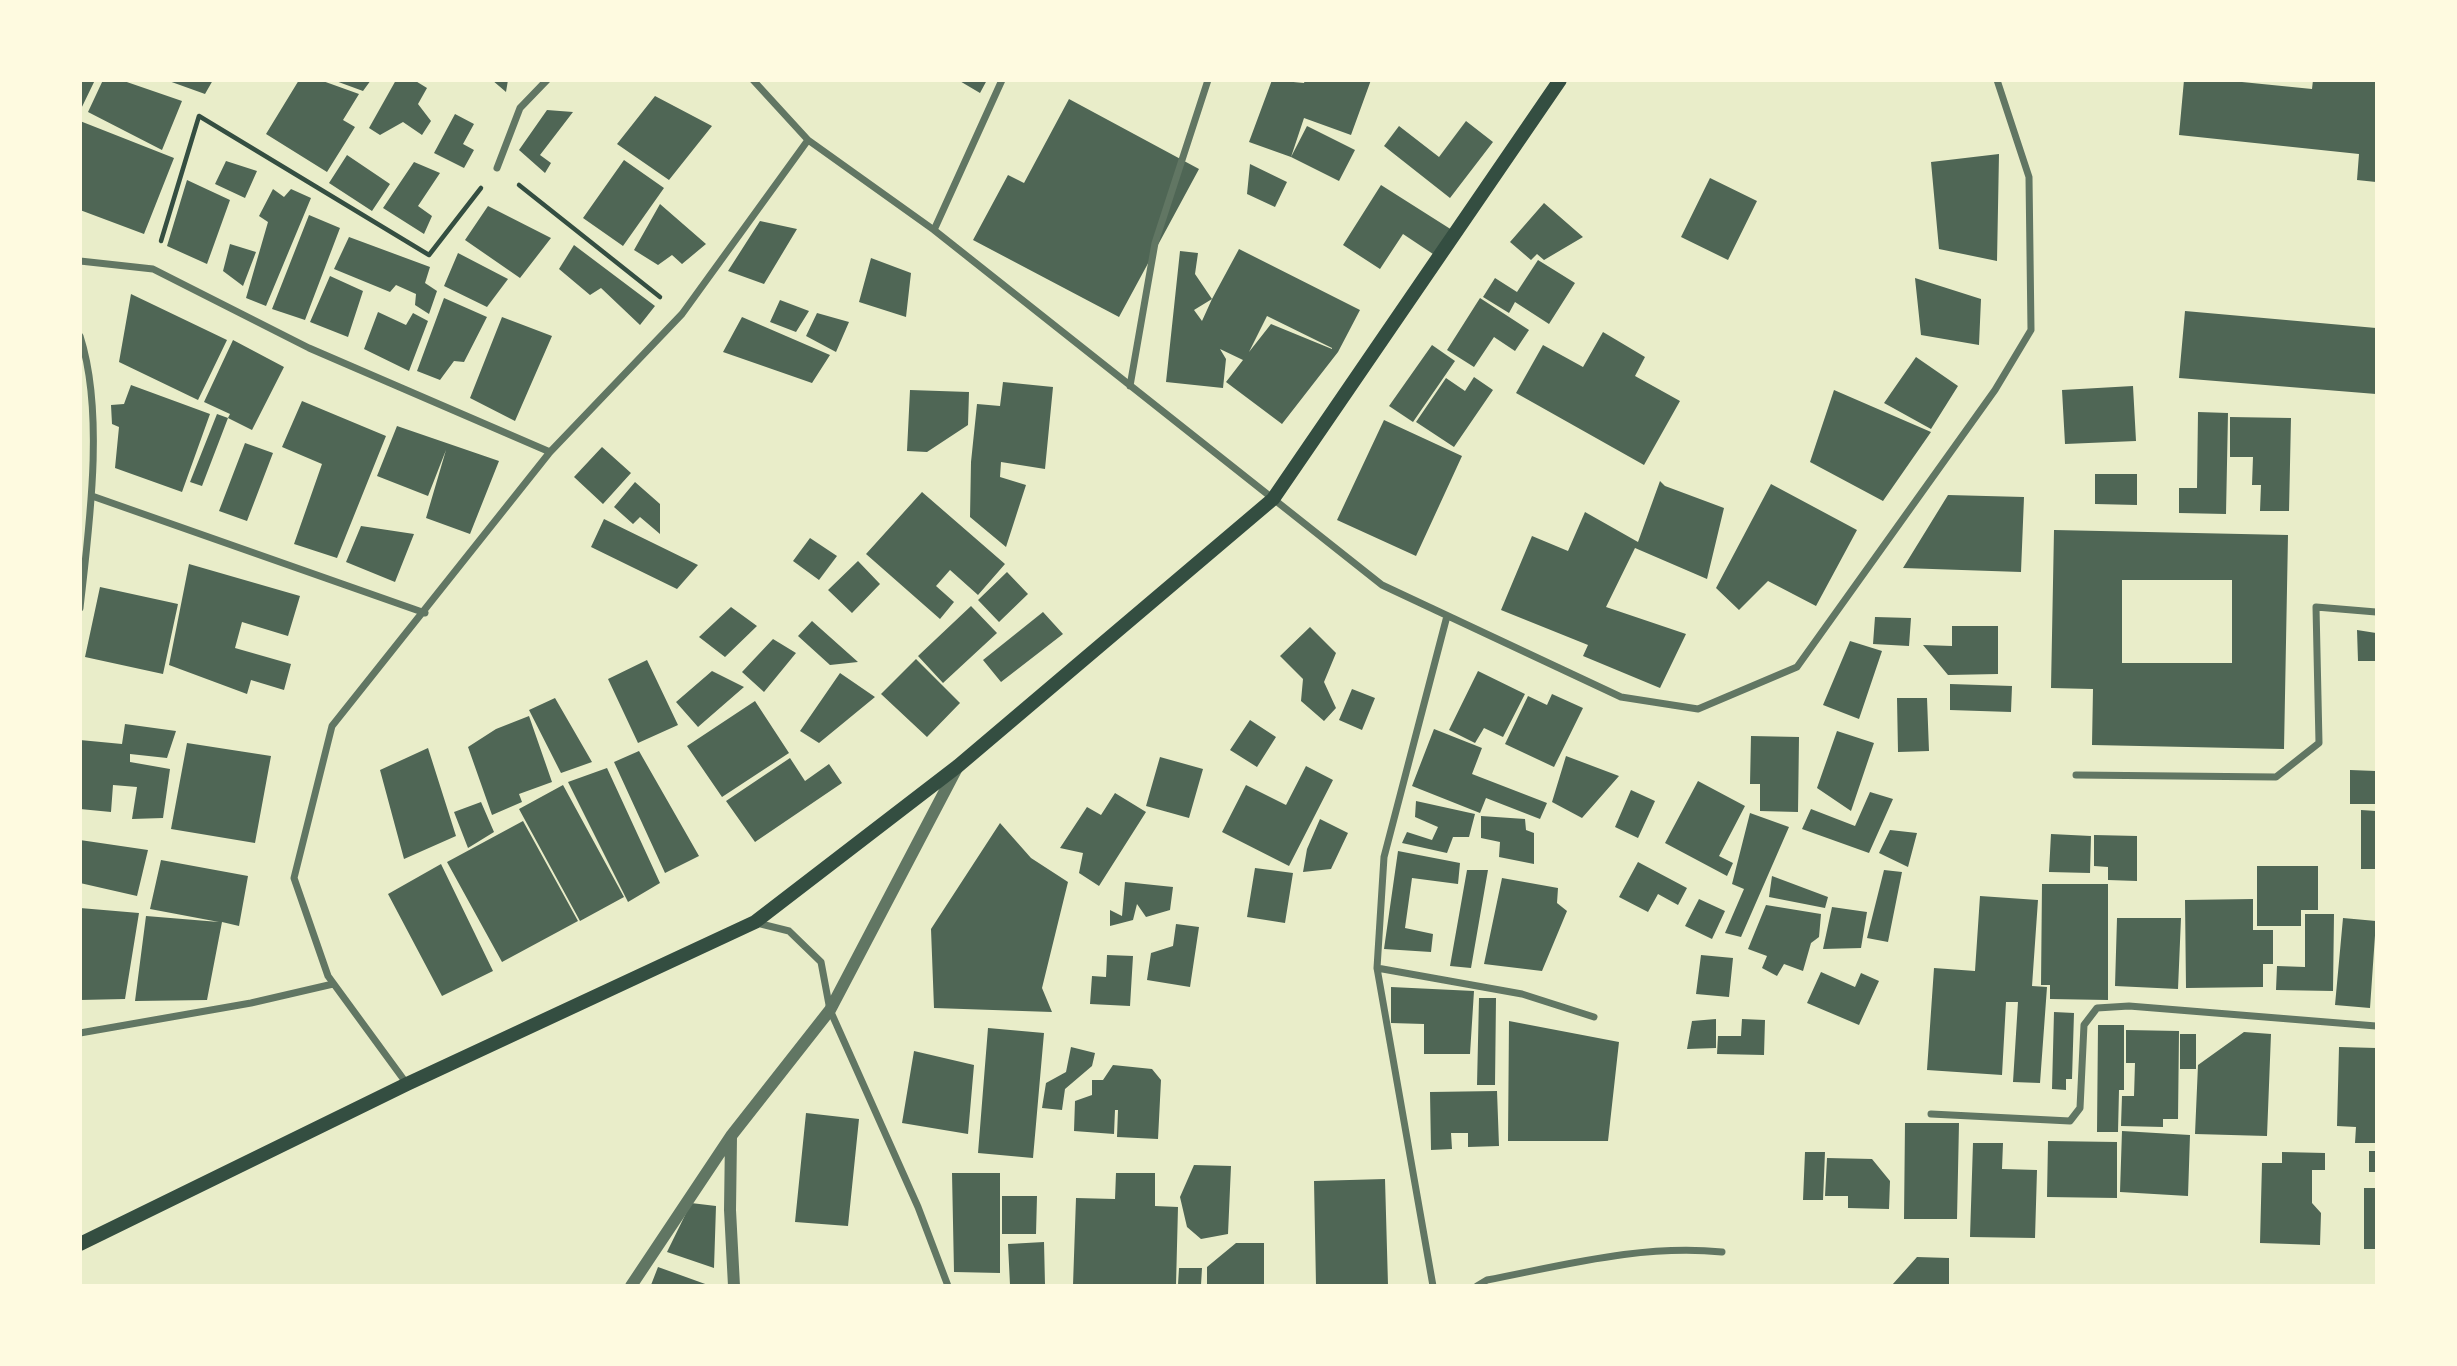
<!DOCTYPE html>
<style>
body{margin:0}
#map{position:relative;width:2457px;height:1366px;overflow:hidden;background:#e9edc9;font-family:"DejaVu Sans",sans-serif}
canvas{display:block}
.frame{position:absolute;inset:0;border:82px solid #fefae0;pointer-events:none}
</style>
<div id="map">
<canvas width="2457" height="1366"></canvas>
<div class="frame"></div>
</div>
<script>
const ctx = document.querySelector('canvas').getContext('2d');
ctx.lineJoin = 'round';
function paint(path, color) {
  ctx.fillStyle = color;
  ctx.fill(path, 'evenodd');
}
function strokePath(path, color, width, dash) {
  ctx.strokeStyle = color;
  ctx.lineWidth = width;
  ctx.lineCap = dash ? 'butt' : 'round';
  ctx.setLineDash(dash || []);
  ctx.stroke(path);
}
paint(new Path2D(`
 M80 80H95L80 111Z
 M103 80H121L182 101 162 150 88 112Z
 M166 80H213L205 94Z
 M299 80H320L359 94 343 120 355 127 327 172 266 134Z
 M333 80H371L363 91Z
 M396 80H414L427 88 418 104 431 121 422 135 403 122 380 135 369 128Z
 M492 80H508L506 92Z
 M958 80H987L980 93Z
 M1272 80 1304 83 1305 80H1371L1351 135 1304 118 1291 157 1307 126 1355 150 1339 181 1291 157 1249 142Z
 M2184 80H2222L2312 89 2313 80H2376V182L2357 180 2359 154 2179 135Z
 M655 96 712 126 669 180 617 144Z
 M1069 99 1199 169 1119 317 973 240 1008 175 1024 183Z
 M547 110 573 112 540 155 551 163 545 173 519 150Z
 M455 114 474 124 463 144 474 150 464 168 434 153Z
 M80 121 174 158 144 234 80 210Z
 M1466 121 1493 142 1450 198 1384 146 1399 126 1439 157Z
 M1999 154 1997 261 1939 249 1931 162Z
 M347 155 390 184 372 211 329 183Z
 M624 160 664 188 623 246 583 218Z
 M226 161 257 171 245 198 215 184Z
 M414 162 440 173 418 206 432 216 424 234 383 208Z
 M1250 164 1287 182 1275 207 1247 194Z
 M1710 178 1757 201 1728 260 1681 237Z
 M187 180 230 200 207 264 167 246Z
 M1381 185 1452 230 1436 256 1403 234 1380 269 1343 245Z
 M273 189 284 197 291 189 311 198 266 306 246 298 268 222 259 216Z
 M1544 203 1583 237 1544 260 1537 254 1531 260 1510 242Z
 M660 204 706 244 682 264 672 255 658 265 634 250Z
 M488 206 551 238 520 278 465 240Z
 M309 215 340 228 305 320 272 309Z
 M760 221 797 229 764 284 728 271Z
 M349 237 430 267 425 283 437 291 429 314 415 305 416 294 396 285 390 292 334 269Z
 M230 244 256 252 243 286 223 271Z
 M574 245 655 306 640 325 601 288 590 295 559 269Z
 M1239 249 1360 310 1338 352 1282 424 1226 382 1243 360 1220 349 1226 359 1223 388 1166 382 1180 251 1198 253 1195 274 1212 299ZM1212 299 1202 321 1194 310ZM1267 316 1332 348V349L1271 324 1249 352Z
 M458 253 508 279 487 307 444 286Z
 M871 258 911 273 906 317 859 302Z
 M1538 260 1575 283 1549 324 1515 302 1509 313 1483 297 1495 278 1517 292Z
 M330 276 363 291 348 337 310 322Z
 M1915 278 1981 299 1979 345 1921 335Z
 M131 294 227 340 198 400 119 362Z
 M444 298 487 317 464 362 454 361 440 380 417 371Z
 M1480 298 1529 330 1515 351 1494 337 1474 367 1447 350Z
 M780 300 809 311 796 332 770 322Z
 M2185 311 2376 328V394L2179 378Z
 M378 312 406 325 413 313 428 321 409 371 364 349Z
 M817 313 849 322 836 352 806 336Z
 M502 317 552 336 515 421 470 398Z
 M742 317 830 355 812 383 723 352Z
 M1603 332 1645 357 1635 376 1680 401 1644 465 1516 393 1543 345 1583 367Z
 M233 340 284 367 252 430 228 418 230 414 204 402Z
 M1432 345 1455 361 1413 422 1389 406Z
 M1916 357 1958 386 1931 429 1884 403Z
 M1474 377 1493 390 1454 447 1416 422 1446 378 1465 391Z
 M1003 382 1053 387 1045 469 1001 462 1000 477 1026 485 1006 547 970 517 971 462 977 404 1000 406Z
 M131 385 210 414 182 492 115 468 119 427 112 424 111 405 124 404Z
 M2133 386 2136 441 2065 444 2062 390Z
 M910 390 969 392 968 425 927 452 907 451Z
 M1834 390 1931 432 1883 501 1810 462Z
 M302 401 386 436 337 558 294 544 322 464 282 447Z
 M2198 412 2228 413 2226 514 2179 513V488H2197Z
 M217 414 228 418 202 486 190 482Z
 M2230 417 2291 418 2289 511H2260L2261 485H2252L2253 457H2230Z
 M1384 420 1462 456 1416 556 1337 520Z
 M397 426 499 461 470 534 426 518 446 450 428 496 377 476Z
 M245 443 273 453 247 521 219 511Z
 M602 447 631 473 603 504 574 477Z
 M2095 474H2137V505L2095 504Z
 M1660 481 1665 486 1724 508 1707 579 1635 548 1606 607 1686 634 1660 688 1583 656 1588 645 1501 610 1532 536 1568 551 1585 512 1638 542Z
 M635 482 660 504V534L640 517 633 524 614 507Z
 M1771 484 1857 530 1816 606 1768 581 1739 610 1716 588Z
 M922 492 1005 564 978 595 950 570 936 586 954 602 940 619 866 554Z
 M1948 495 2024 497 2021 572 1903 568Z
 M604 519 698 565 677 589 591 547Z
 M361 526 414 534 395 582 346 562Z
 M2054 530 2288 535 2284 749 2092 745 2093 689 2051 688ZM2122 580H2232V663H2122Z
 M810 538 837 556 819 580 793 561Z
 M858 561 880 584 852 613 828 590Z
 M189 564 300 596 288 636 242 622 235 648 291 664 284 690 251 680 247 694 169 665Z
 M1007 572 1028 594 999 622 978 600Z
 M100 587 178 604 163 674 85 657Z
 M971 606 997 633 943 683 918 656Z
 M731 607 757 626 725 657 699 637Z
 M1043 612 1063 634 1001 682 983 660Z
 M1875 617 1911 618 1909 646 1873 644Z
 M812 621 858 662 830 665 798 636Z
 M1952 626H1998V674L1948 675 1923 645 1952 646Z
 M1310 627 1336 653 1324 682 1336 708 1324 721 1301 701 1303 679 1280 656Z
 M2357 630 2376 633V661H2358Z
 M773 639 796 653 764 692 742 672Z
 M1850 641 1882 651 1859 719 1823 705Z
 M916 659 960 703 927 737 881 694Z
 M647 660 678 725 638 743 608 679Z
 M712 671 744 687 698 727 676 702Z
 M1478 671 1525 694 1503 737 1484 728 1475 743 1449 730Z
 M840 673 875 697 819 743 800 731Z
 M1950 684 2012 686 2011 712 1950 710Z
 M1352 689 1375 698 1362 730 1339 720Z
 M1552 694 1583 708 1554 767 1505 744 1528 696 1547 705Z
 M555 698 592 762 561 773 529 710Z
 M1897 698H1927L1929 751 1898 752Z
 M755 701 789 753 722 797 687 746Z
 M529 716 552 782 519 794 522 802 492 815 468 747 496 729Z
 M1250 720 1276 737 1257 767 1230 750Z
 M125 724 176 731 167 758 130 754V762L170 769 163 818 132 819 137 787 113 785 111 812 80 809V740L122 744Z
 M1434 729 1482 748 1472 774 1547 803 1540 819 1486 798 1480 813 1412 786Z
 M1837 731 1874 743 1851 811 1817 788Z
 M1751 736 1799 737 1798 812 1760 811V784H1750Z
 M187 743 271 756 255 843 171 829Z
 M428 748 456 836 404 859 380 770Z
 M639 751 699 856 665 873 614 762Z
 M1566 756 1619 776 1582 818 1552 802Z
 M1160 757 1203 769 1189 818 1146 806Z
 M790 758 805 781 829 764 842 783 755 842 726 801Z
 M1306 766 1333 780 1289 866 1222 832 1246 785 1286 805Z
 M607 768 660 883 628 902 568 782Z
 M2350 770 2376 771V804H2350Z
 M1698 781 1745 806 1719 856 1733 863 1727 876 1665 843Z
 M563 785 624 897 580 921 519 809Z
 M1631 790 1655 801 1638 838 1615 827Z
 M1870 792 1893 799 1869 853 1802 829 1811 809 1855 826Z
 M1115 793 1146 812 1099 886 1079 873 1083 853 1060 848 1087 807 1101 815Z
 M1416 801 1475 814 1469 837H1453L1447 853 1402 843 1407 832 1432 840 1438 827 1415 817Z
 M481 802 494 832 468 848 454 812Z
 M2361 810 2376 811V869H2361Z
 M1750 813 1789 827 1741 937 1725 933 1744 889 1732 884Z
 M1481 816 1525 819 1526 830 1534 833V864L1499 857 1500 842 1481 838Z
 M1320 819 1348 833 1331 869 1303 872 1307 849Z
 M523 821 578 921 502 962 447 862Z
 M1000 823 1031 858 1068 882 1042 988 1052 1012 934 1008 931 929Z
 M1890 830 1917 833 1908 867 1879 853Z
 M2051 834 2091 836 2090 873 2049 872Z
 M2094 835 2137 836V881L2108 880V867L2094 866Z
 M80 840 148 850 137 896 80 883Z
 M1398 851 1460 863 1458 884 1412 878 1405 928 1433 934 1431 952 1384 949Z
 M161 860 248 876 239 926 222 922 207 1000 135 1001 146 916 219 922 150 909Z
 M1638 862 1687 888 1678 905 1658 894 1648 912 1619 897Z
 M441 864 493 971 442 996 388 894Z
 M2257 866H2318V910H2301V926H2257Z
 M1255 868 1293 873 1285 923 1247 917Z
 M1467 870H1488L1471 968 1450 966Z
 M1884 870 1902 872 1888 942 1867 938Z
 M1772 876 1828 897 1825 908 1769 897Z
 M1502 878 1558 888 1557 903 1567 911 1542 971 1484 964Z
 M1125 882 1173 887 1170 910 1146 917 1137 904 1133 920 1110 926V910L1122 916Z
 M2042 884H2108V1000L2050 999V985H2041Z
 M1980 896 2038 900 2032 986 2047 987 2040 1083 2013 1082 2018 1002H2006L2002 1075 1927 1070 1934 968 1975 971Z
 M1699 899 1725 911 1712 939 1685 926Z
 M2253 899V930H2273V964H2263V987L2186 988 2185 900Z
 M1766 905 1821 914 1819 937 1811 943 1803 971 1784 964 1777 976 1762 968 1767 956 1748 949Z
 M1832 907 1867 912 1861 948 1823 949Z
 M80 908 139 913 125 999 80 1000Z
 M2305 914H2334L2333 991 2276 990 2277 966 2305 967Z
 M2117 918H2181L2178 989 2115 986Z
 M2343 918 2376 921 2370 1008 2335 1005Z
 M1176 924 1199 927 1190 987 1147 980 1151 953 1173 946Z
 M1107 955 1133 956 1130 1006 1090 1004 1092 976 1106 977Z
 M1701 955 1733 958 1729 997 1696 994Z
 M1821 972 1855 987 1861 973 1879 981 1859 1025 1807 1003Z
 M1391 987 1474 991 1470 1054H1424V1024L1391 1023Z
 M1479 998H1496L1495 1085H1477Z
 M2054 1012 2074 1013 2072 1079H2066V1090L2052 1089Z
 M1716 1019V1048L1687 1049 1692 1021Z
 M1742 1019 1765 1020 1764 1055 1717 1054 1718 1036H1741Z
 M1509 1021 1619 1042 1608 1141H1508Z
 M2098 1025H2124V1090H2119L2118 1132H2097Z
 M988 1028 1044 1033 1033 1158 978 1153Z
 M2126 1030 2179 1031 2178 1119H2163V1127L2121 1126 2122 1096H2134L2135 1063H2126Z
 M2244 1032 2271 1034 2267 1136 2195 1134 2198 1065Z
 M2180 1034H2196V1069H2180Z
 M1071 1047 1095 1053 1092 1066 1065 1089 1062 1110 1042 1108 1046 1083 1066 1072Z
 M2339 1047 2376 1048V1143H2355L2356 1127 2337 1126Z
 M914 1051 974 1065 968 1134 902 1123Z
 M1113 1065 1152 1069 1161 1080 1158 1139 1117 1137 1118 1110H1115L1114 1134 1074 1131 1075 1101 1092 1095V1080H1103Z
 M1497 1091 1499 1146 1468 1147V1133H1451L1452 1149 1431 1150 1430 1092Z
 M806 1113 859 1119 848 1226 795 1222Z
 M1905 1123H1959L1957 1219H1904Z
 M2122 1131 2190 1135 2188 1196 2120 1192Z
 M2048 1141 2117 1142V1198L2047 1197Z
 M1973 1143H2003L2002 1169 2037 1170 2035 1238 1970 1237Z
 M2369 1151H2376V1172H2369Z
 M1805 1152H1825L1823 1200H1803Z
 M2282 1152 2325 1153V1170H2312V1203L2321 1213 2320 1245 2260 1243 2262 1163H2282Z
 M1827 1158 1872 1159 1890 1181 1889 1209 1848 1208V1196H1825Z
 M1194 1165 1231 1166 1228 1234 1201 1239 1187 1227 1180 1197Z
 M952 1173H1000V1273L954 1272Z
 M1116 1173H1155V1206L1178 1207 1176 1285H1073L1076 1198 1115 1199Z
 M1385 1179 1388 1285H1316L1314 1181Z
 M2364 1188H2376V1249H2364Z
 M1002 1196H1037L1036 1234H1002Z
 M691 1203 716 1206 714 1268 667 1252Z
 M1044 1242 1045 1285H1010L1008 1244Z
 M1236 1243H1264V1285H1207V1267Z
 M1917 1257 1949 1258V1285H1892Z
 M658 1267 708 1285H651Z
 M1179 1268H1202L1201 1285H1178Z`), '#4f6655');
strokePath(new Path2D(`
 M519 185 660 297
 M161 241 199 116 429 255 481 188`), '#344e41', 4.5);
strokePath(new Path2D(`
 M753 80 808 140 934 230 1382 585 1621 697 1698 709 1797 667 1995 390 2031 330 2029 177 1997 80
 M497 168 520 108 547 80
 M934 230 1002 80
 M80 261 153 269 309 348 550 452
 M80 336C105 413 89 528 80 608
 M1130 386 1155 243 1208 80
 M92 496 425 613
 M2076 775 2276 777 2319 743 2316 607 2376 612
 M757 923 789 931 821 962 830 1010 918 1207 948 1286
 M1377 968 1522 994 1594 1017
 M80 1033 251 1003 333 984
 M407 1084 328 976 294 878 332 726 550 452 682 314 808 140
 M1931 1114 2070 1121 2080 1108 2084 1025 2097 1008 2129 1006 2376 1026
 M1433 1286 1377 968 1384 857 1447 616
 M1477 1286 1487 1280C1565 1265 1642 1244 1722 1252`), '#617663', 7);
strokePath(new Path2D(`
 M731 1137 730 1210 734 1286
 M631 1286 731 1136 830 1010 958 766`), '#617663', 12);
strokePath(new Path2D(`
 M80 1244 407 1084 755 922 958 766 1273 499 1560 80`), '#344e41', 14);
</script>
